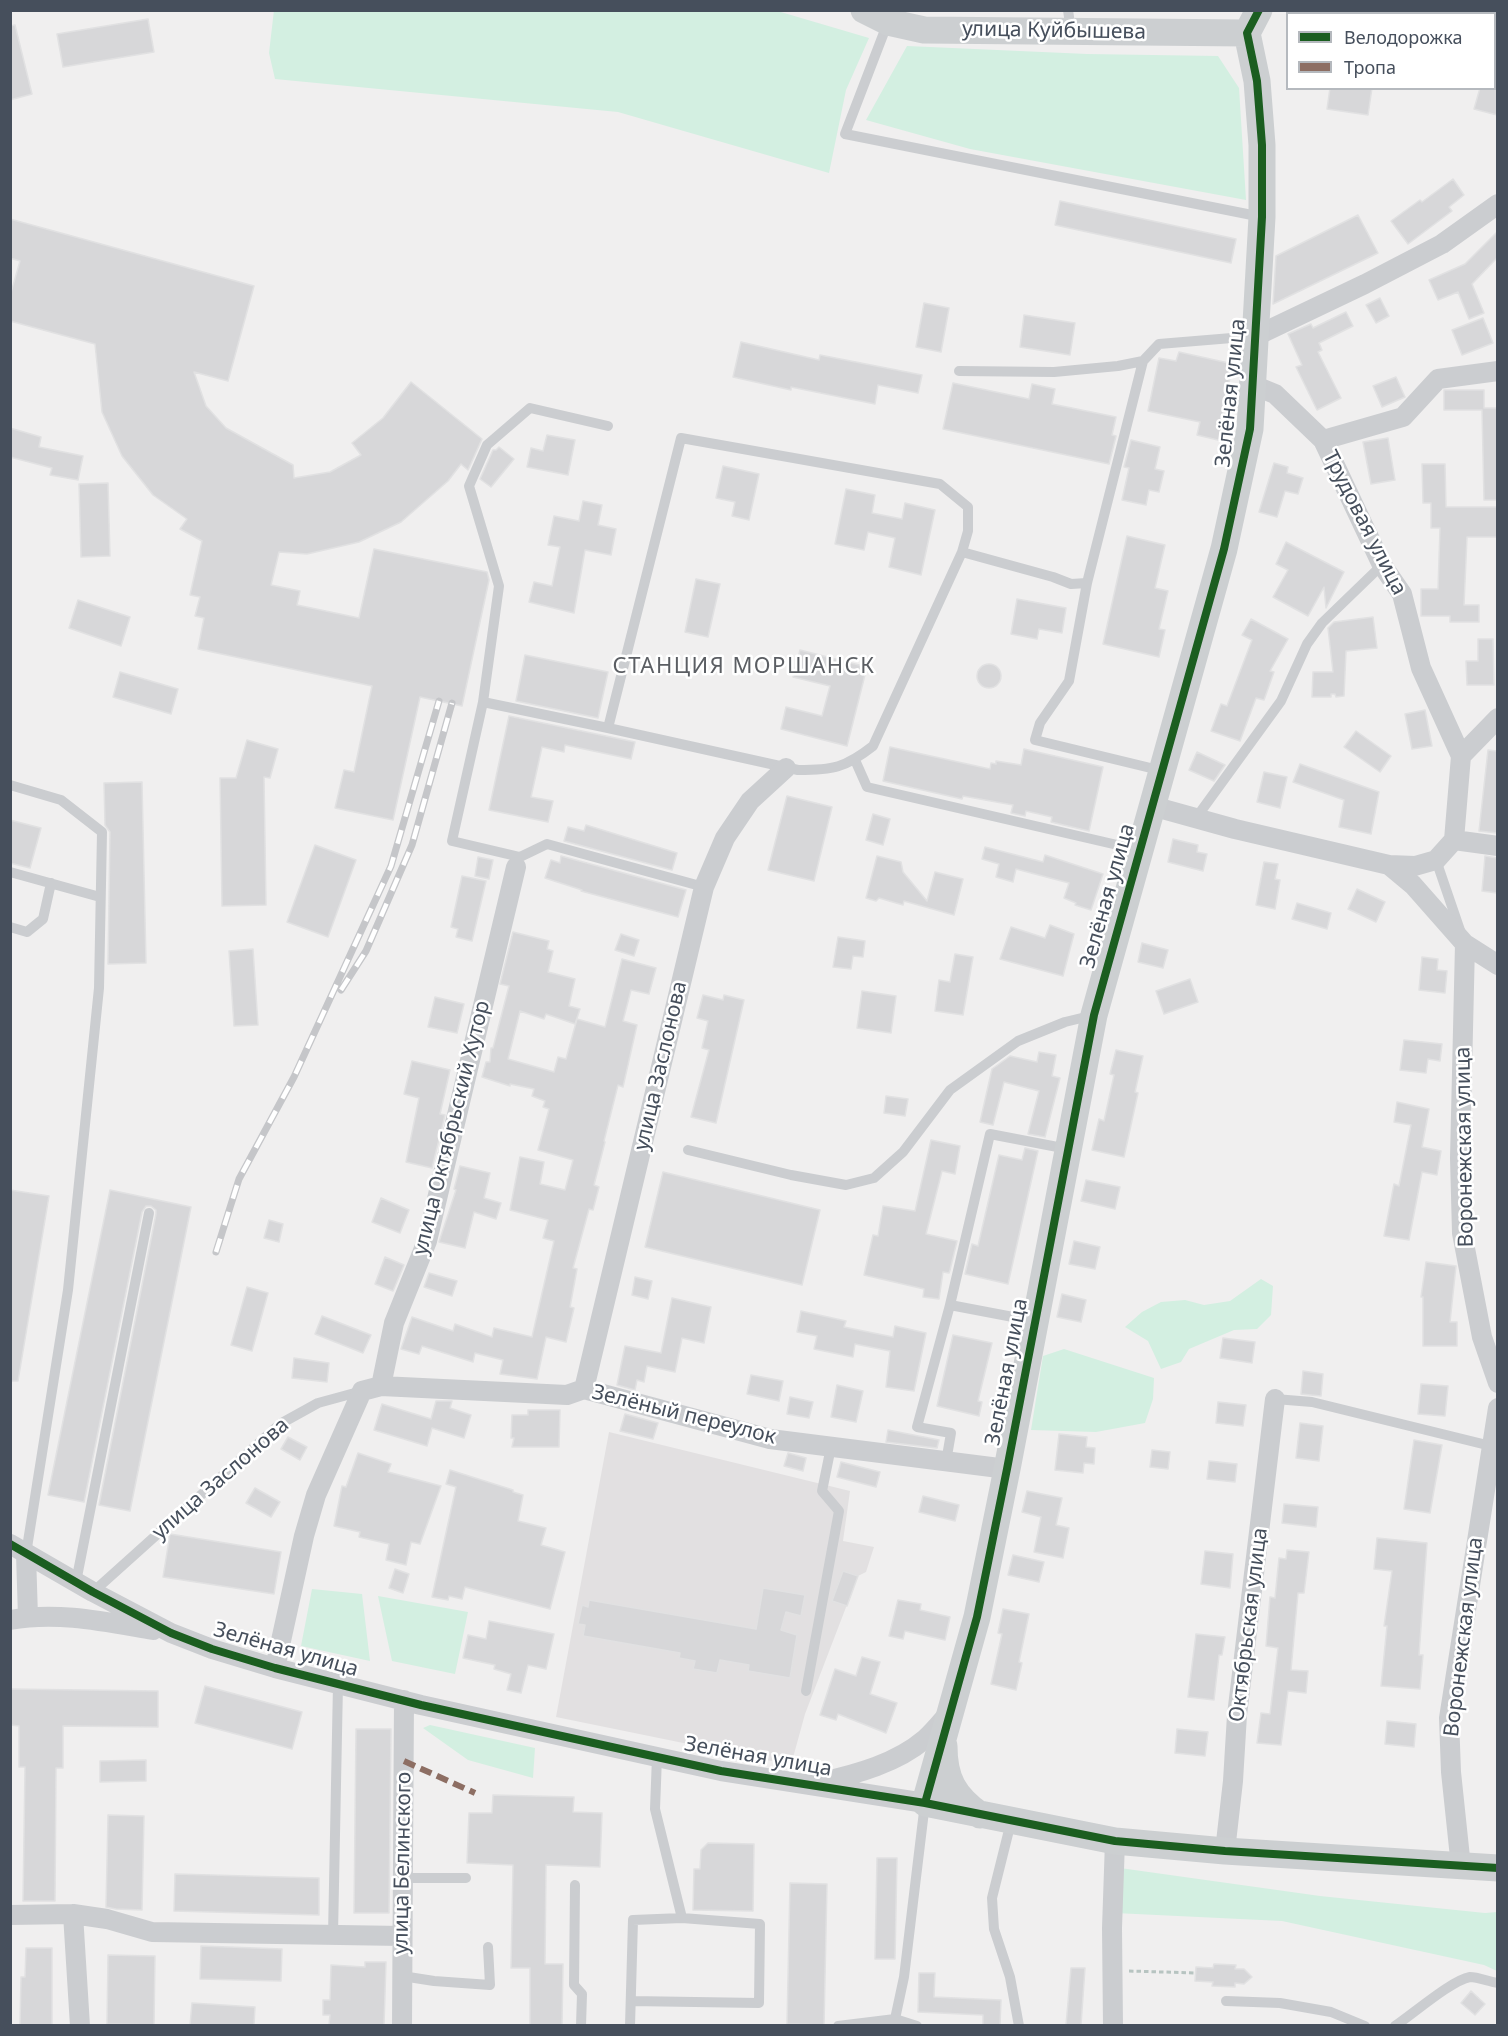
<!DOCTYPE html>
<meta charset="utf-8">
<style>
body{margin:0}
#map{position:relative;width:1508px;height:2036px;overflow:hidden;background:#f0efef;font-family:"Noto Sans",sans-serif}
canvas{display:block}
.frame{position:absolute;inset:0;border:12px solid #464f5c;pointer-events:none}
.legend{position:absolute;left:1286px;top:12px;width:210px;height:78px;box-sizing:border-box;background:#fff;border:2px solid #b5b9be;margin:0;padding:8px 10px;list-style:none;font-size:18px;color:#464f5c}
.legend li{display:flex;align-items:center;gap:12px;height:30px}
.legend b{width:30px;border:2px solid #b5b9be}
</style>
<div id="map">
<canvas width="1508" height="2036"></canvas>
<div class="frame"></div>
<ul class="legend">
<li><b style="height:8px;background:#1b5e20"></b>Велодорожка</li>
<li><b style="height:8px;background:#8d6e63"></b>Тропа</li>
</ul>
</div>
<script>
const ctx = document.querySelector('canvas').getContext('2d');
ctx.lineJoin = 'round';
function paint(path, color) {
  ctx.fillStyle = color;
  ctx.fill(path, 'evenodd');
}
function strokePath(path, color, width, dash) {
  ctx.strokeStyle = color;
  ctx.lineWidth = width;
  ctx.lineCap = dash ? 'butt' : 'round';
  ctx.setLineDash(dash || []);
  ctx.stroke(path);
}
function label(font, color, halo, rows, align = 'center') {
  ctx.font = font + ' "Noto Sans",sans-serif';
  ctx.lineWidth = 5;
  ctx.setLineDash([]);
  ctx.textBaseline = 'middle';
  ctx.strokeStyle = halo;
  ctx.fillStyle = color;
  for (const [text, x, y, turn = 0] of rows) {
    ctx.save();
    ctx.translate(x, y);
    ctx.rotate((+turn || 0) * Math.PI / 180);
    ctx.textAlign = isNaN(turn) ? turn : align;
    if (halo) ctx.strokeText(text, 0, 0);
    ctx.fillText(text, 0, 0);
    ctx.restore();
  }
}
paint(new Path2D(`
 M609 1432 850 1491 843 1541 874 1547 866 1572 858 1576 805 1714 791 1765 556 1717Z`), '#e2e0e1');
paint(new Path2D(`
 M274 10H774L869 38 846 90 829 173 618 112 275 79 269 53Z
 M907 46 1087 54 1218 56 1239 88 1246 200 970 149 866 120Z
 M1261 1279 1273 1286 1271 1315 1257 1329 1234 1330 1189 1349 1181 1362 1161 1369 1148 1341 1125 1327 1142 1312 1161 1302 1185 1300 1204 1305 1230 1301Z
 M1064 1349 1154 1378 1153 1399 1145 1423 1096 1432 1031 1430 1043 1356Z
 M312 1589 362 1594 370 1661 301 1646Z
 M378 1596 468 1612 455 1674 392 1661Z
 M430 1725 535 1748 533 1778 468 1760 423 1728Z
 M1120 1868 1320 1896 1485 1913 1497 1912V1971L1484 1965 1282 1921 1115 1913Z`), '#d3efe1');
const building = new Path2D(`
 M148 19 154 52 63 67 57 34Z
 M15 25 32 94 10 100V26Z
 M1330 88H1372L1368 115 1327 109Z
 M1480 88H1497V115L1474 109Z
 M1453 179 1464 195 1449 207 1452 211 1408 244 1391 221 1420 200 1422 202Z
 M1060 201 1236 239 1231 263 1055 225Z
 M1358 215 1378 253 1273 304 1276 256Z
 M10 219 254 286 228 381 194 372 206 406 226 428 293 465 294 478 330 472 361 455 352 443 383 418 411 382 482 439 468 470 461 464 448 481 401 522 359 542 307 554 279 552 271 585 300 591 297 605 359 618 374 549 487 572 489 580 462 706 420 697 393 820 335 808 344 770 354 772 372 686 198 649 204 618 195 616 200 597 190 595 202 541 180 529 187 519 153 495 122 456 102 412 95 344 10 321V296L20 261 10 258Z
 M1497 232V258L1472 284 1484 313 1469 319 1458 292 1438 300 1429 280 1465 264Z
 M1380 298 1389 316 1376 323 1366 305Z
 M924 303 949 308 941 352 916 347Z
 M1346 312 1353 326 1319 343 1322 350 1318 352 1341 398 1317 410 1296 367 1302 365 1288 334 1311 324 1313 328Z
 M1024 315 1075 323 1070 355 1020 347Z
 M1483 318 1493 343 1462 355 1452 330Z
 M741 342 819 360 820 355 922 375 918 393 878 385 875 404 791 387V390L733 377Z
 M1179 352 1233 364 1223 410 1228 411 1222 441 1197 435 1200 422 1148 411 1159 358 1176 361Z
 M1396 377 1405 397 1382 407 1373 386Z
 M953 383 1029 399 1032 384 1055 389 1052 404 1116 417 1112 435 1116 436 1109 464 943 429Z
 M1444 390H1484V408H1497V500H1484L1482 410H1444Z
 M10 428 41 437 39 447 83 456 78 480 50 475 52 468 10 457Z
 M547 435 575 440 568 475 527 467 531 448 543 451Z
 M1388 438 1395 480 1371 484 1363 442Z
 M1131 440 1160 447 1155 469 1164 471 1159 492 1149 490 1146 505 1122 500 1129 468 1124 467Z
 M499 447 514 459 491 487 480 479 493 450H496Z
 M1274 463 1288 467 1287 473 1303 478 1298 494 1285 491 1277 517 1259 512Z
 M1422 464H1445L1446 507H1497V537H1467L1464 605H1479V622H1450V616H1421V589H1438L1440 528H1431V503H1423Z
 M723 466 759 474 749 520 732 516 735 502 716 498Z
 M108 483 110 556 81 557 79 484Z
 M846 489 875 495 872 513 902 519 905 503 935 510 921 575 889 567 895 538 868 532 864 550 835 544Z
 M583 501 602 505 598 525 616 529 611 555 585 550 574 613 529 602 534 582 552 586 560 547 548 545 554 516 579 521Z
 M1127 536 1165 545 1155 588 1168 591 1159 629 1165 630 1159 657 1103 644Z
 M1286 542 1344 572 1326 608 1324 587 1308 616 1273 597 1288 570 1276 564Z
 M696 579 720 584 708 637 685 632Z
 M1017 599 1066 608 1062 633 1039 629 1037 639 1011 634Z
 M78 600 130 617 121 646 69 628Z
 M1373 617 1377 648 1346 651 1344 696 1336 697 1335 694H1331V697H1312L1313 672H1333L1328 628 1334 622Z
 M1251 619 1288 639 1270 671 1274 672 1264 700 1256 698 1240 741 1211 731 1221 704 1227 706 1252 640 1242 635Z
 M1478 639H1493L1494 685H1467L1466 661H1478Z
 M800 650 867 667 847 746 781 729 786 707 822 716 830 686 793 677Z
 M525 655 608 672 598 718 516 701Z
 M977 676a12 12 0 1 1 24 0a12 12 0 1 1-24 0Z
 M120 672 178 689 171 714 113 697Z
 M1425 710 1432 746 1412 749 1405 714Z
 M509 716 635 742 631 759 565 745 564 752 542 747 531 797 553 801 548 822 489 810Z
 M1356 731 1391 756 1380 772 1344 747Z
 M247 740 278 749 270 778 264 777 266 905 222 906 220 778H236Z
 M890 747 990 769 991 763 996 764V761L1021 765 1024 749 1103 767 1089 831 1051 822 1052 817 1026 811 1025 816 1011 813 1013 805 963 796 962 799 883 781Z
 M1488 750 1497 751V833L1479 831Z
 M1197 752 1225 765 1214 781 1189 770Z
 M1300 764 1379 792 1371 834 1339 827 1344 800 1293 782Z
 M1264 772 1287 777 1280 808 1257 802Z
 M142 782 146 963 108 964 110 832 105 825 104 783Z
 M787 796 832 807 814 881 768 870Z
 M873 814 890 819 883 845 866 840Z
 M10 820 41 828 30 868 10 863Z
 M586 825 677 853 672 870 564 841 568 827 584 831Z
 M1173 839 1198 845 1197 852 1207 854 1203 871 1168 862Z
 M315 845 356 860 328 937 287 922Z
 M985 847 1043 862 1045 855 1103 874 1091 910 1075 905 1076 903 1064 898 1069 883 1016 869 1013 882 996 877 999 864 982 859Z
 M561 856 686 890 678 917 581 891 582 890 545 878 551 860 560 863Z
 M877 856 901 862 903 872 927 901 935 872 963 879 954 915 904 901 903 905 879 898 876 901 866 898Z
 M1485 856 1497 858V893L1482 891Z
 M478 857 493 860 489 879 475 876Z
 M1264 862 1278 864 1275 879 1280 880 1275 909 1256 905Z
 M462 876 486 881 472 941 456 937 458 929 451 927Z
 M1357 889 1385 902 1376 922 1348 909Z
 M1297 903 1331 913 1327 929 1292 919Z
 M1050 925 1074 934 1063 976 1000 959 1011 927 1045 938Z
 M513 932 549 941 547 949 553 951 548 972 575 979 569 1006 580 1009 575 1024 546 1014 544 1019 520 1011 508 1059 554 1072 558 1057 566 1059 577 1019 605 1027 622 959 656 968 649 994 631 990 623 1021 637 1025 623 1087 618 1085 604 1141 605 1142 594 1185 599 1187 593 1210 589 1209 573 1268 577 1269 570 1307 574 1308 566 1342 546 1337 537 1379 500 1374 503 1360 475 1353 473 1362 422 1346 419 1354 401 1349 412 1317 453 1331 455 1324 492 1337 494 1328 532 1337 554 1241 543 1238 548 1220 510 1210 520 1157 544 1162 540 1184 565 1190 573 1160 538 1150 549 1109 543 1107 545 1101 532 1096 534 1089 510 1084V1086L482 1077 486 1062H490L491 1048H493L509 986 500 984Z
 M621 934 639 940 634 956 615 950Z
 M838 937 865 941 863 957 853 956 851 969 833 967Z
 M1142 943 1168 950 1163 968 1138 962Z
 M253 949 258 1025 234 1026 229 951Z
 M955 954 973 957 963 1015 935 1011 939 980 950 982Z
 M1422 957 1438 959 1437 970 1447 971 1445 993 1419 990Z
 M1190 979 1198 1002 1164 1014 1156 991Z
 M862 991 896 996 891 1033 857 1028Z
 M703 995 723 1000 724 995 744 1000 716 1123 691 1117 709 1050 702 1048 708 1021 697 1018Z
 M435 997 464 1004 457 1033 428 1027Z
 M1404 1040 1442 1044 1440 1061 1428 1059 1426 1073 1400 1070Z
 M1116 1050 1143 1056 1135 1092 1138 1093 1124 1157 1092 1150 1099 1119 1104 1121 1114 1075 1110 1074Z
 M1039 1052 1056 1055 1052 1076 1060 1078 1045 1137 1028 1134 1039 1091 1004 1082 993 1125 980 1122 992 1069 1010 1056 1037 1062Z
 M412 1061 450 1070 440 1114 445 1115 432 1168 406 1162 419 1098 404 1094Z
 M886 1096 908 1099 905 1116 884 1113Z
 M1397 1102 1429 1109 1422 1147 1441 1151 1437 1175 1422 1172 1409 1240 1384 1236 1394 1184 1399 1186 1411 1125 1394 1122Z
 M931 1140 960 1146 955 1174 942 1171 926 1234 957 1241 950 1270 949 1273 943 1272 939 1299 923 1297 924 1289 864 1275 873 1235 878 1236 883 1206 915 1211Z
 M1025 1148 1038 1151 1008 1284 965 1274 972 1244 978 1246 999 1155 1022 1160Z
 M460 1166 490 1173 484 1198 501 1203 496 1219 474 1212 465 1248 439 1242 456 1190 454 1189Z
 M663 1172 820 1210 802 1285 645 1247Z
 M1086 1180 1120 1187 1115 1209 1081 1201Z
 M10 1190 49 1196 18 1381H10Z
 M110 1190 191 1207 130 1511 99 1505 156 1214V1210L151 1206H146L142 1212 84 1502 48 1495Z
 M381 1198 409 1210 400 1233 372 1222Z
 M269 1220 283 1224 279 1242 264 1238Z
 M1074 1241 1100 1247 1095 1269 1069 1264Z
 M385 1257 404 1265 393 1291 375 1284Z
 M1426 1262 1456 1266 1450 1322H1457V1346H1423V1297H1421Z
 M429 1273 457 1281 452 1296 424 1287Z
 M635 1277 652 1281 648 1299 632 1295Z
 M247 1287 268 1293 252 1351 231 1345Z
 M1062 1294 1086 1300 1081 1322 1057 1317Z
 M672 1298 711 1307 704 1343 682 1338 675 1372 647 1366 644 1382 637 1380 635 1390 617 1385 625 1346 661 1353Z
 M801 1311 846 1321 844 1327 893 1337 895 1326 926 1333 914 1391 886 1387 890 1351 855 1344 853 1357 814 1349 817 1336 797 1332Z
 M322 1316 371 1335 363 1353 315 1334Z
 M953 1335 992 1343 978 1401 982 1402 979 1416 937 1406Z
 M1223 1338 1255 1342 1252 1363 1220 1358Z
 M294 1358 329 1363 327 1382 292 1378Z
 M1303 1371 1323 1374 1321 1396 1301 1394Z
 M751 1375 783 1381 779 1401 747 1394Z
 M1421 1384 1448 1386 1445 1416 1418 1414Z
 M837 1385 863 1391 856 1422 831 1417Z
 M790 1397 813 1402 809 1418 787 1414Z
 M436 1401H452L450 1408 471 1415 464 1438 432 1428 427 1446 374 1430 382 1404 431 1419Z
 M1218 1402 1246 1405 1243 1426 1216 1423Z
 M528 1410H560L559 1447H512L514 1438H511L512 1415H528Z
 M625 1414 658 1423 653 1439 620 1431Z
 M1300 1423 1323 1426 1319 1461 1296 1458Z
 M888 1430 939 1440 937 1448 886 1442Z
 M1059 1434 1087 1437 1086 1447 1095 1448 1094 1464 1084 1463 1083 1473 1055 1470Z
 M288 1437 307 1447 300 1460 281 1449Z
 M1414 1440 1442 1445 1430 1513 1404 1509Z
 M1152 1450 1170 1452 1168 1469 1150 1467Z
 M358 1453 391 1464 388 1472 441 1486 420 1544 411 1542 406 1565 386 1560 389 1544 359 1537 360 1532 334 1526 342 1486 346 1487Z
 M788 1453 806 1458 803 1471 784 1466Z
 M1209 1461 1237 1464 1235 1482 1207 1479Z
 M841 1462 880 1472 876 1487 837 1477Z
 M450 1470 513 1490V1492L523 1495 518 1521 546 1528 541 1545 565 1552 550 1609 465 1587 462 1599 449 1596 448 1600 432 1597 456 1487 446 1484Z
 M255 1488 280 1502 271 1517 246 1503Z
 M1027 1491 1062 1498 1056 1525 1069 1528 1063 1558 1034 1552 1041 1517 1022 1512Z
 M923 1496 959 1505 955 1521 919 1512Z
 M1284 1504 1318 1507 1316 1527 1282 1523Z
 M170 1534 281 1552 274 1594 163 1577Z
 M1377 1538 1427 1543 1419 1655H1423L1420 1689 1381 1686 1387 1626H1384L1392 1571 1374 1569Z
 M1287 1550 1309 1552 1304 1593H1298L1291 1670 1308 1671 1306 1693 1288 1691 1281 1745 1257 1743 1261 1713 1270 1714 1278 1648 1266 1646 1270 1597 1275 1598 1279 1558 1286 1559Z
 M1205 1551 1233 1554 1230 1588 1201 1584Z
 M1013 1555 1044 1562 1039 1582 1008 1575Z
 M395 1569 409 1574 403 1593 389 1588Z
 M843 1571 858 1576 847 1606 832 1601Z
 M763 1588 805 1595 801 1616 786 1612 781 1630 797 1635 790 1678 748 1671 749 1665 720 1660 717 1673 693 1669 695 1661 679 1658 680 1653 583 1636 585 1625 578 1624 582 1605 588 1607 589 1600 756 1629Z
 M898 1600 921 1604 920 1610 950 1617 945 1640 905 1631 903 1639 889 1636Z
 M1003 1609 1029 1614 1019 1662 1022 1663 1016 1690 991 1684 1002 1634 998 1633Z
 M489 1621 554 1634 546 1669 528 1665 521 1693 507 1690 511 1674 494 1669 495 1665 463 1658 468 1635 486 1639Z
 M1196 1634 1225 1637 1222 1655H1219L1214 1700 1188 1697Z
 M862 1657 880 1662 870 1694 897 1703 886 1733 838 1714 836 1720 820 1715 835 1669 856 1676Z
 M205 1686 302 1712 292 1749 195 1723Z
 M10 1689 158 1691V1727L63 1726V1768H56L55 1901H23L25 1767H19V1726L10 1725Z
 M1387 1721 1416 1724 1414 1747 1385 1744Z
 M356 1729H391L389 1913H354Z
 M1177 1729 1208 1732 1205 1756 1175 1753Z
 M146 1760V1781L100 1782V1761Z
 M493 1795 574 1797 573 1812 602 1813 600 1867 546 1865 545 1964H563L562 2025H530V1968H511L513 1865 467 1863 469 1813H492Z
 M108 1815 144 1816 142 1910 116 1909 106 1907Z
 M708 1843 754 1844 753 1911 693 1910 694 1869H700L701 1850Z
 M877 1858H897L895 1959H875Z
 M175 1874 319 1878V1915L174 1911Z
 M790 1883 827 1884 824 2025 787 2024Z
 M201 1946 282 1949 281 1981 200 1979Z
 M26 1948H52V2025H20L21 1977H25Z
 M108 1955 155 1956 154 2025 107 2024Z
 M365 1962H386L384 2025H329L330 2015H323V2000H330L331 1965 365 1967Z
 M1214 1964 1236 1965 1235 1969H1244L1252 1977 1244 1984 1235 1983V1987L1212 1986 1213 1982 1195 1981 1196 1967 1213 1968Z
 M1071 1968H1085L1081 2025H1066Z
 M919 1973H935L934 1997 1001 2000 1000 2025H983V2015L918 2012Z
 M1471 1991 1485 2004 1475 2015 1461 2003Z
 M192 2003 255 2007 254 2025H190Z`);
paint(building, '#d7d7d9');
strokePath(building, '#e1e1e2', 1.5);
strokePath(new Path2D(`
 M1129 1971 1196 1973`), '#b7c4c1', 3, [4.5, 3]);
strokePath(new Path2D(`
 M1068 10 1071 31
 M888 22 845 134 1262 217
 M959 371 1054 372 1118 366 1143 361 1159 344 1256 336
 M681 438 940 484 968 507V531L962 552 873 746C845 768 833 770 798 770L608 728Z
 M962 552 1053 577 1071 584 1087 583 1143 361
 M1087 583 1069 681 1040 723 1035 740 1163 771
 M483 702 499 586 469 486 487 445 530 408 608 426
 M855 760 867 787 1139 850
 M10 785 61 800 102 832 99 988 68 1290 26 1554
 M1196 818 1281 701 1307 644 1322 623 1382 565
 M520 857 452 841 483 702 608 728
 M1436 860 1461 933
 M518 861 520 857 547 844 704 887
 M10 872 100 897
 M10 927 27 932 43 919 51 883
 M688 1150 791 1175 846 1185 874 1178 903 1152 950 1090 1018 1041 1065 1022 1094 1015
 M950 1305 990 1134 1068 1149
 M1275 1399 1312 1402 1491 1446
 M946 1462 951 1433 917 1427 950 1305 1034 1321
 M76 1582 149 1213
 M93 1592 280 1424 318 1403 362 1391
 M806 1691 839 1511 822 1491 831 1447
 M1011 1822 992 1898 994 1929 1010 1977 1019 2026
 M403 1878H466
 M575 1885 574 1985 582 1994 581 2026
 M333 1935 338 1684
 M402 1976 434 1981 490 1985 488 1947
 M631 2001 759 2003 760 1924 682 1918
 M1226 2001 1280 2003 1331 2012 1365 2026
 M895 2019 904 1977 925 1803
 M630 2026 633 1920 682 1918 655 1809 657 1757
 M838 2026 895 2019 917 2026
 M1395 2026C1413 2014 1452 1980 1470 1977 1478 1977 1490 1982 1498 1983`), '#cbcdd0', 10);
strokePath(new Path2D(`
 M1256 336 1365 284 1442 244 1498 204
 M1253 385 1275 394 1323 440 1403 417 1438 379 1498 371
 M1323 440 1382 565 1402 594 1421 668 1461 756 1454 840
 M1461 756 1498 718
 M1152 806 1235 829 1389 865 1415 866 1436 860 1454 840
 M1454 840 1498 846
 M1389 865 1413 885 1465 944 1498 965
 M1465 944 1460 1158 1462 1233 1482 1337 1498 1383
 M381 1386 394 1323 427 1241 516 867
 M584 1389 704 887 725 838 750 801 786 768
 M10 1544 93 1592 171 1633 212 1649 275 1668 421 1705 657 1757 721 1771 925 1803
 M26 1554 28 1617
 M10 1620C58 1611 106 1622 153 1630
 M275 1668 304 1536 316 1495 362 1391 381 1386 567 1395 584 1389 770 1439 1007 1469
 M821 1782C857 1774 897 1763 925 1739 934 1731 941 1722 948 1714
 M1225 1851 1233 1781 1237 1715 1275 1399
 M1461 1867 1451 1772 1449 1718 1498 1408
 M73 1914 80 2026
 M10 1915 73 1914 107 1919 152 1932 402 1936
 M402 2026 404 1700
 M1113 2026 1112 1928 1115 1841`), '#cbcdd0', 20);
strokePath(new Path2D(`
 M864 10 888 22 924 30 1247 33
 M1259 10 1247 33 1257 81 1262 145V217L1250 429 1224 549 1094 1015 1007 1469 977 1617 925 1803 1115 1841 1225 1851 1498 1868
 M944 1746C944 1779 954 1796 980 1815`), '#cccfd1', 27);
const rail = new Path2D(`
 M341 990 366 951 412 845 452 703
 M216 1252 239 1179 294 1077 391 866 439 701`);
strokePath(rail, '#c5c6c9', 7);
strokePath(rail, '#fff', 4.5, [14]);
strokePath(new Path2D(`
 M404 1761 475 1793`), '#8d6e63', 6, [12, 6]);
strokePath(new Path2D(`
 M10 1544 93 1592 171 1633 212 1649 275 1668 421 1705 657 1757 721 1771 925 1803 1115 1841 1225 1851 1498 1868
 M925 1803 977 1617 1007 1469 1094 1015 1224 549 1250 429 1262 217V145L1257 81 1247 33 1259 10`), '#1b5e20', 8);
label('21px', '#464f5c', '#fff', [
 ["улица Куйбышева",1054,31,1],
 ["Зелёная улица",1231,393,-84],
 ["Трудовая улица",1364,523,63],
 ["Зелёная улица",1108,896,-74],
 ["улица Заслонова",661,1066,-77],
 ["улица Октябрьский Хутор",452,1128,-76],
 ["Воронежская улица",1465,1147,-91],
 ["Зелёная улица",1007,1372,-79],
 ["Зелёный переулок",684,1415,14],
 ["улица Заслонова",221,1479,-41],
 ["Октябрьская улица",1249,1625,-83],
 ["Воронежская улица",1464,1637,-83],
 ["Зелёная улица",286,1650,16],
 ["Зелёная улица",758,1757,10],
 ["улица Белинского",403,1863,-89]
]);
ctx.letterSpacing = '1.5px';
label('22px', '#5b5e63', '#fff', [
 ["СТАНЦИЯ МОРШАНСК",744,667]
]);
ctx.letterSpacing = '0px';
</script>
